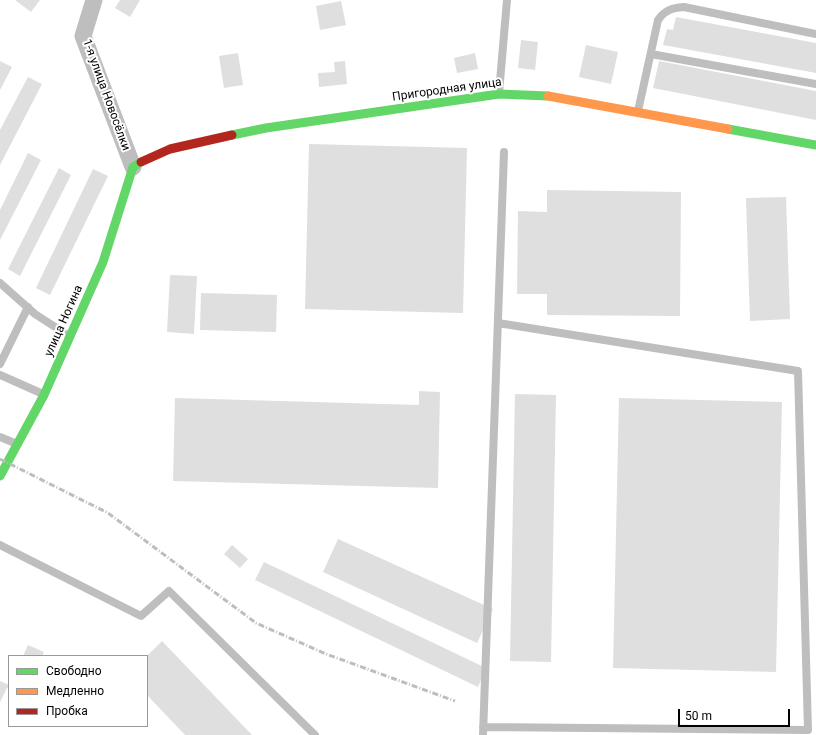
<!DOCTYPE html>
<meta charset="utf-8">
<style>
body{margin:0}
#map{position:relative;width:816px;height:735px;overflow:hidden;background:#fff;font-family:Roboto,sans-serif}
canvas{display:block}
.legend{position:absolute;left:8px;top:655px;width:140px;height:72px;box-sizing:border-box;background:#fff;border:1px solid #999;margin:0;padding:5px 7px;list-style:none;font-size:12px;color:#000}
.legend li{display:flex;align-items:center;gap:8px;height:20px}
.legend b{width:20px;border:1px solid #999}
.scale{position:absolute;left:678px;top:709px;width:112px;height:18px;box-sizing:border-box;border:2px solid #000;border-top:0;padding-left:5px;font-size:12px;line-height:14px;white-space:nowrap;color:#000;-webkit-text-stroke:3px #fff;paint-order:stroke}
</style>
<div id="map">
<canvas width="816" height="735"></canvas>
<ul class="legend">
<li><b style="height:5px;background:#63d668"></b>Свободно</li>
<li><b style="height:5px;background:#ff974d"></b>Медленно</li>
<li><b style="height:5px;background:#b3261e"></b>Пробка</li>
</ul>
<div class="scale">50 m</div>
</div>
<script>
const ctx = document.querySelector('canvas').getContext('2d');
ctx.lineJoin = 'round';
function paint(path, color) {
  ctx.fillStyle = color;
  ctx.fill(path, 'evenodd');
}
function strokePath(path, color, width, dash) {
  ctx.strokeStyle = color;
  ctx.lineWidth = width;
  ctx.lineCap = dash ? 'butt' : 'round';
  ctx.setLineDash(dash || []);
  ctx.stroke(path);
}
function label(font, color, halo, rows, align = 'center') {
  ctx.font = font + ' Roboto,sans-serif';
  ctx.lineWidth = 4;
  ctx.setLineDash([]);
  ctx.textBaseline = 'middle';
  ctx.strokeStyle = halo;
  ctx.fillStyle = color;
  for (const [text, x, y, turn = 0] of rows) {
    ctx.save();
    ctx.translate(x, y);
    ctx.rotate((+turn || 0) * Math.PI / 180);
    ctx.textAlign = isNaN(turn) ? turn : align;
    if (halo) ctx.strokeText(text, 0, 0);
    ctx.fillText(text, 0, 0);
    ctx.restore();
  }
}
paint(new Path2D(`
 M15 0H40L31 12Z
 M120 0H140L130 17 115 8Z
 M341 1 346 25 320 30 316 6Z
 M676 17 816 43V73L663 45 667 29 673 30Z
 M521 40 538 42 535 70 518 68Z
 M586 45 618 52 611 84 579 77Z
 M238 53 243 85 224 88 219 56Z
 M475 53 478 69 457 73 454 58Z
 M0 61 12 67 0 90Z
 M345 61 347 84 319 87 318 73 335 72 334 62Z
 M659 61 816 91V120L653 88Z
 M28 77 42 84 0 165V130Z
 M309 144 467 148 463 313 305 309Z
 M28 153 41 160 0 240V210Z
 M59 168 71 175 20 276 8 269Z
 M93 169 108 176 50 295 36 288Z
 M547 190 681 192 680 316 547 315V294H517L518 211 547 212Z
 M786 197 790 319 750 321 746 198Z
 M170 275 197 276 194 334 167 332Z
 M201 293 277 295 276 332 200 330Z
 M419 391 440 392 438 488 173 481 175 398 419 405Z
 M515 394 556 395 551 662 510 661Z
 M619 398 782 402 776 672 613 668Z
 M338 539 493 609 477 643 323 572Z
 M232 545 248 559 240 568 224 554Z
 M264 562 486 668 478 687 255 580Z
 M162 641 252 735H185L147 695V656Z
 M28 645 44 652 42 656H23Z
 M0 681 9 685V689L7 688 0 702Z`), '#dfdfdf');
strokePath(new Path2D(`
 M651 54 816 84
 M499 93 507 0
 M638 111 658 20C665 10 672 8 684 7L816 34
 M0 283 35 314 69 336
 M0 364 28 307
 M0 375 43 394
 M0 437 17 444
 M0 545 141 616 169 591 315 735
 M483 727 808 730 798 371 498 323
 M483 735 504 152`), '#bebebe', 8);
strokePath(new Path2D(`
 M94 0 83 36 133 167`), '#bebebe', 17);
strokePath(new Path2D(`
 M728 129 816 145
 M232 135 266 128 499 94 548 96
 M0 476 44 395 103 262 133 167 141 162`), '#63d668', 9);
strokePath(new Path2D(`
 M548 96 728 129`), '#ff974d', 9);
strokePath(new Path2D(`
 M141 162 170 149 232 135`), '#b3261e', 9);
strokePath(new Path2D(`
 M0 459 108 513 256 623 326 654 455 701`), '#bebebe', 3, [6, 2, 1, 2]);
label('12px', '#000', '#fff', [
 ["Пригородная улица",447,90,-8],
 ["1-я улица Новосёлки",106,95,70],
 ["улица Ногина",64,321,-66]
]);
</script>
